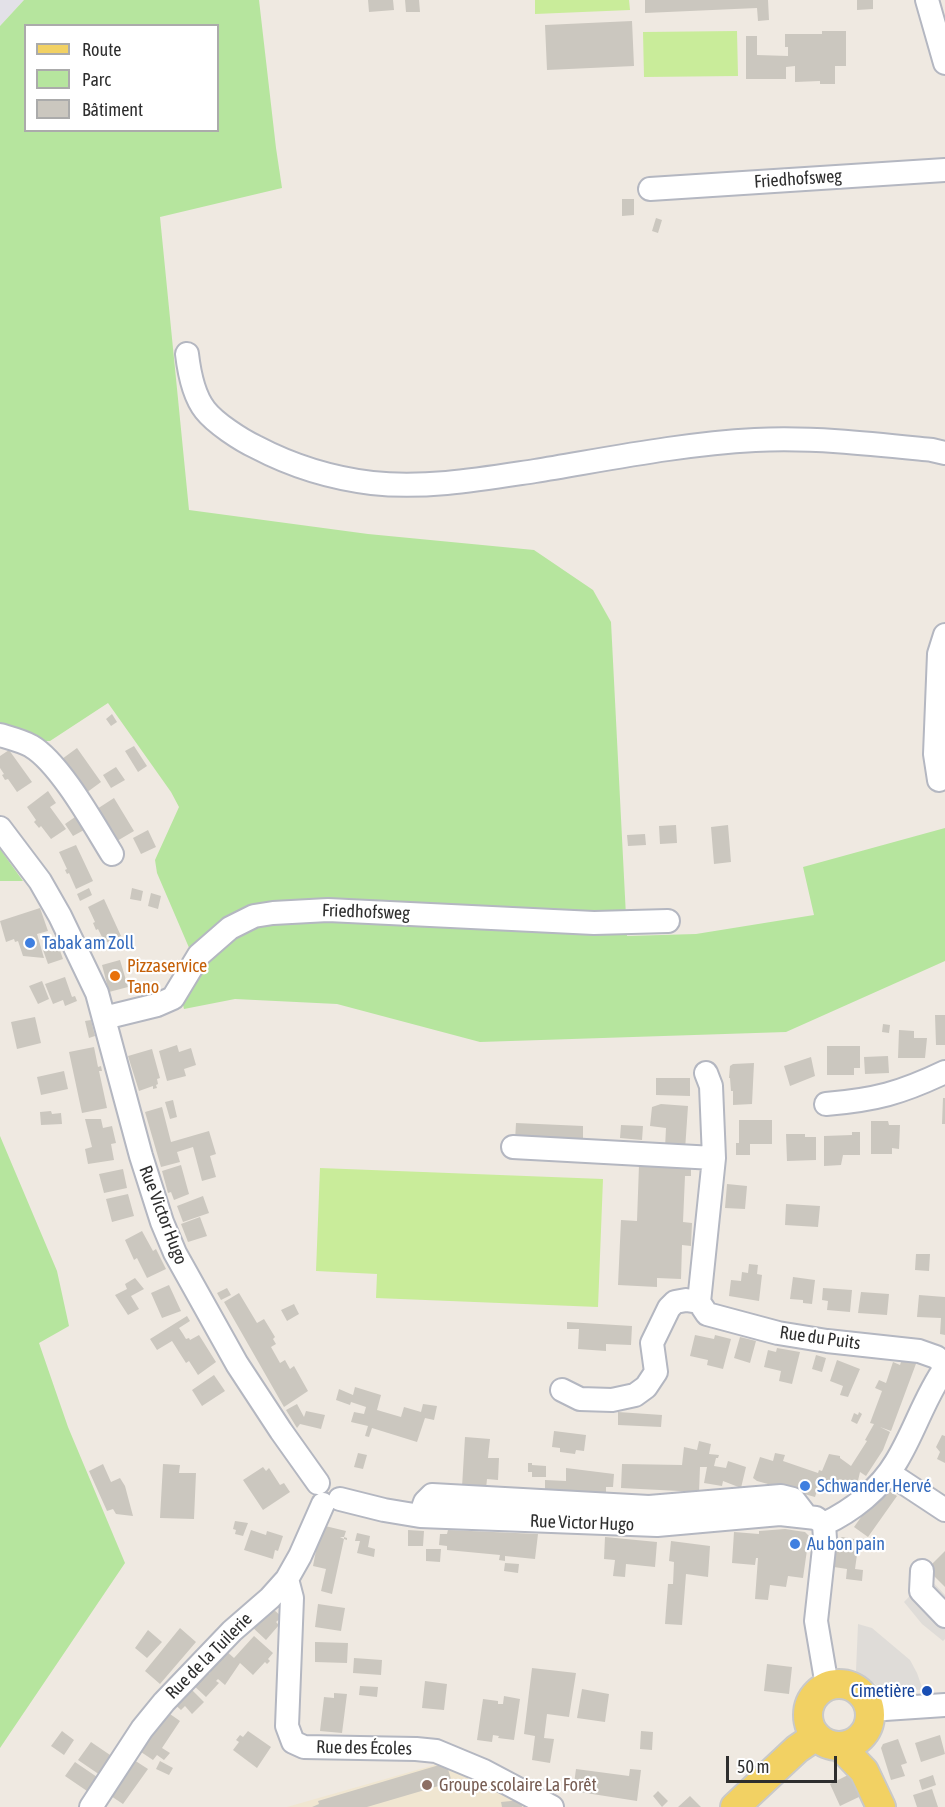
<!DOCTYPE html>
<meta charset="utf-8">
<style>
body{margin:0}
#map{position:relative;width:945px;height:1807px;overflow:hidden;background:#efe9e1;font-family:"Asap Condensed",sans-serif}
canvas{display:block}
.legend{position:absolute;left:24px;top:24px;width:195px;height:108px;box-sizing:border-box;background:#fff;border:2px solid #ababab;margin:0;padding:8px 10px;list-style:none;font-size:18px;color:#2e2e2e}
.legend li{display:flex;align-items:center;gap:12px;height:30px}
.legend b{width:30px;border:2px solid #ababab}
.scale{position:absolute;left:726px;top:1756px;width:111px;height:27px;box-sizing:border-box;border:3px solid #2e2e2e;border-top:0;padding-left:8px;font-size:18px;line-height:21px;white-space:nowrap;color:#2e2e2e;-webkit-text-stroke:4px #fff;paint-order:stroke}
</style>
<div id="map">
<canvas width="945" height="1807"></canvas>
<ul class="legend">
<li><b style="height:8px;background:#f2d163"></b>Route</li>
<li><b style="height:16px;background:#b6e59e"></b>Parc</li>
<li><b style="height:16px;background:#cbc7bf"></b>Bâtiment</li>
</ul>
<div class="scale">50 m</div>
</div>
<script>
const ctx = document.querySelector('canvas').getContext('2d');
ctx.lineJoin = 'round';
function paint(path, color) {
  ctx.fillStyle = color;
  ctx.fill(path, 'evenodd');
}
function strokePath(path, color, width, dash) {
  ctx.strokeStyle = color;
  ctx.lineWidth = width;
  ctx.lineCap = dash ? 'butt' : 'round';
  ctx.setLineDash(dash || []);
  ctx.stroke(path);
}
function label(font, color, halo, rows, align = 'center') {
  ctx.font = font + ' "Asap Condensed",sans-serif';
  ctx.lineWidth = 4.5;
  ctx.setLineDash([]);
  ctx.textBaseline = 'middle';
  ctx.strokeStyle = halo;
  ctx.fillStyle = color;
  for (const [text, x, y, turn = 0] of rows) {
    ctx.save();
    ctx.translate(x, y);
    ctx.rotate((+turn || 0) * Math.PI / 180);
    ctx.textAlign = isNaN(turn) ? turn : align;
    if (halo) ctx.strokeText(text, 0, 0);
    ctx.fillText(text, 0, 0);
    ctx.restore();
  }
}
paint(new Path2D(`
 M0 0H24L0 26Z`), '#e3e1e8');
paint(new Path2D(`
 M452 1760 453 1771 526 1799V1807H287Z`), '#f0e6d1');
paint(new Path2D(`
 M24 0H259L276 148 282 188 160 217 189 510 368 534 534 550 593 590 611 622 627 936 696 934 814 915 803 867 945 828V961L786 1032 480 1042 337 1004 235 999 184 1009 181 997 199 971 157 873 155 860 179 807 171 792 108 703 50 741H34L0 729V26ZM26 26H218V130H26Z
 M0 849 23 881H0Z
 M0 1136 57 1271 69 1326 39 1343 68 1427 125 1563 0 1748Z`), '#b6e59e');
paint(new Path2D(`
 M535 0H629L630 10 535 14Z
 M737 31 738 76 644 77 643 32Z
 M320 1168 603 1179 598 1307 376 1298 377 1274 316 1271Z`), '#c9ec9a');
paint(new Path2D(`
 M928 1577 945 1595V1639L943 1641 922 1624 904 1602Z
 M858 1624 872 1628 910 1660 917 1673 923 1690 881 1688 856 1671Z`), '#dfdcd8');
paint(new Path2D(`
 M368 0H393L394 10 369 12Z
 M405 0H419L420 12H406Z
 M645 0H768L769 20 758 21 757 8 645 13Z
 M857 0H873V9L857 10Z
 M632 21 634 66 547 70 545 25Z
 M822 31H846V66H835V84H820V81L795 82V66L786 67V79H746V36H757V55L788 56V47H785V34H822Z
 M622 199H634V215L622 216Z
 M656 218 662 220 658 233 652 231Z
 M112 714 117 722 111 726 106 719Z
 M134 746 147 766 138 772 125 751Z
 M77 748 101 782 86 793 62 759Z
 M9 750 32 782 17 792 8 779 5 780 2 775 4 774 0 768V756Z
 M116 767 125 780 111 788 103 775Z
 M48 791 56 803 50 807 66 829 51 839 41 826 39 828 34 822 36 820 27 807Z
 M114 798 134 831 117 841 97 809Z
 M75 817 84 830 73 836 65 824Z
 M676 825 677 843 660 844 659 826Z
 M728 825 731 862 714 864 711 827Z
 M148 830 156 847 141 854 133 838Z
 M645 834 646 845 628 846 627 835Z
 M76 845 93 881 76 889 69 873 67 874 65 870 67 869 59 852Z
 M89 888 92 895 80 901 77 894Z
 M132 888 143 891 141 901 130 899Z
 M151 893 161 896 158 909 148 906Z
 M104 899 121 936 105 943 98 929 96 930 93 923 95 922 88 907Z
 M40 908 48 931 37 934 44 958 23 956 18 941 15 942 14 939 6 942 0 921Z
 M58 945 63 959 48 964 43 950Z
 M120 960 128 987 109 992 102 965Z
 M65 977 72 997 75 996 77 1001 65 1006 63 1000 53 1004 45 984Z
 M42 981 49 999 38 1004 29 986Z
 M935 1015H945V1045H936Z
 M35 1017 41 1043 17 1049 11 1022Z
 M91 1020 95 1036 89 1038 85 1021Z
 M883 1024 890 1025 889 1033 882 1032Z
 M899 1030 914 1031V1038H927L925 1058H898Z
 M177 1045 179 1052 191 1048 196 1065 184 1069 186 1076 167 1081 159 1051Z
 M827 1046H860V1068H854V1075H827Z
 M94 1047 98 1067 101 1066 102 1071H99L107 1108 82 1113 69 1052Z
 M152 1049 160 1078 157 1079 158 1084 156 1085 157 1088 153 1089V1086L139 1091 128 1056Z
 M888 1056 889 1073 865 1074 864 1057Z
 M811 1057 815 1076 790 1086 784 1066Z
 M754 1063 752 1104 733 1105V1091H731L730 1078H729L730 1066 733 1064Z
 M64 1071 68 1089 41 1095 37 1077Z
 M656 1078H690V1096L656 1095Z
 M943 1098H945V1124H942Z
 M173 1100 177 1117 170 1119 165 1102Z
 M661 1104 688 1106 685 1150 665 1148 666 1128 650 1126 652 1107Z
 M162 1107 171 1142 209 1131 216 1154 210 1156 216 1177 202 1181 193 1147 177 1152 180 1162 161 1167 145 1112Z
 M51 1111 52 1114 61 1113 62 1124 41 1125 40 1112Z
 M85 1119H101L103 1128 112 1126 116 1143 111 1144 114 1160 88 1164 85 1149 92 1147Z
 M739 1120H772V1144H750V1155H736V1143H739Z
 M871 1121H888L889 1125H900L899 1149 892 1148V1154H871Z
 M516 1123 583 1126V1141H515Z
 M621 1125 643 1126 642 1140 620 1138Z
 M852 1132H860V1155H843L841 1165 824 1166V1136L852 1135Z
 M786 1134H805V1137H816V1160L787 1161Z
 M181 1165 189 1194 174 1200 171 1192 168 1193 162 1171Z
 M639 1165 691 1167V1176H685L683 1222 692 1223 691 1246 682 1245 681 1279 657 1278V1287L618 1285 621 1220 637 1221Z
 M123 1169 127 1188 104 1193 99 1174Z
 M727 1184 747 1186 745 1209 725 1208Z
 M128 1194 134 1216 112 1222 106 1199Z
 M203 1196 209 1213 183 1222 177 1206Z
 M786 1204 820 1206 818 1227 785 1225Z
 M200 1217 207 1236 188 1242 181 1224Z
 M142 1231 153 1251 156 1249 166 1269 147 1278 137 1258 134 1260 125 1240Z
 M916 1254H930L929 1271 915 1270Z
 M749 1264 758 1265 757 1274 762 1275 759 1301 729 1296 731 1280 741 1281 742 1272 748 1273Z
 M793 1277 815 1280 812 1304 803 1303V1300L790 1299Z
 M135 1278 144 1289 131 1296 139 1309 128 1315 115 1295 127 1289 125 1284Z
 M169 1285 181 1311 162 1318 151 1293Z
 M227 1288 231 1295 221 1300 217 1293Z
 M823 1288 852 1290 850 1312 827 1310 828 1301 822 1300Z
 M861 1292 889 1294 887 1315 858 1313Z
 M239 1293 257 1323 264 1319 275 1337 273 1339 276 1344 271 1347 280 1363 285 1360 290 1369 294 1366 308 1391 284 1407 224 1302Z
 M919 1295 945 1297V1335L940 1334 941 1318 917 1317Z
 M294 1304 299 1314 287 1321 281 1310Z
 M187 1316 190 1321 179 1328 183 1334 186 1339 189 1338 190 1340 199 1335 216 1362 198 1375 189 1361 186 1363 172 1341 157 1350 150 1339Z
 M567 1322 632 1326 631 1345 606 1344V1351L578 1349 579 1329H567Z
 M695 1335 714 1339 715 1335 731 1339 723 1369 707 1365 708 1360 690 1356Z
 M740 1337 756 1341 750 1363 734 1358Z
 M777 1348 800 1352 792 1384 779 1381 781 1371 764 1367 768 1350 776 1352Z
 M816 1355 826 1358 822 1372 812 1369Z
 M903 1356 917 1361 891 1431 880 1427 890 1432 883 1450 866 1476 860 1472 857 1485 839 1479 835 1488 819 1484 815 1497 757 1481 753 1478 760 1457 773 1461 775 1453 785 1455 783 1461 818 1473 819 1470 822 1471 829 1454 840 1456V1458L851 1466 867 1441 865 1440 874 1424 870 1423 882 1391 875 1388 879 1380 886 1383 893 1362 900 1365Z
 M837 1360 860 1369 848 1397 840 1395 843 1386 830 1381Z
 M214 1375 225 1391 202 1406 192 1390Z
 M355 1387 381 1395 377 1410 401 1417 404 1407 421 1412 423 1404 437 1406 434 1420 425 1418 417 1442 372 1428 369 1437 365 1436 368 1426 351 1422 354 1412 364 1414 366 1407 351 1402 350 1405 336 1400 339 1389 353 1395Z
 M297 1404 304 1417 306 1411 325 1415 321 1429 300 1424 297 1428 286 1410Z
 M618 1412 662 1415 661 1427 618 1425Z
 M859 1412 862 1414 857 1424 851 1421 854 1413 858 1415Z
 M554 1431 586 1435 584 1451 576 1450 575 1454 560 1452V1448L552 1447Z
 M942 1435 945 1436V1463L937 1459 940 1452 936 1447Z
 M465 1437 490 1439 488 1458H499L498 1480 487 1479 486 1489 462 1487Z
 M699 1441 711 1444 709 1454 719 1455 718 1458H716L714 1466 726 1468 728 1461 746 1467 741 1488 723 1481 722 1486 704 1483 707 1467H700L699 1492 621 1488 622 1464 682 1465 684 1447 697 1450Z
 M358 1453 367 1455 363 1469 354 1467Z
 M528 1463H532V1465L546 1466V1477H532V1472H528Z
 M103 1464 111 1482 120 1478 125 1486 133 1516 116 1514 113 1509 107 1511 89 1471Z
 M163 1464 180 1465 179 1473H196L194 1519 160 1518Z
 M263 1467 266 1471 269 1468 280 1485 284 1483 290 1492 263 1510 243 1480Z
 M566 1468 614 1474 613 1487H606V1496L545 1494V1480L566 1481Z
 M886 1489 897 1496 868 1537 854 1527 874 1499Z
 M235 1521 248 1523 243 1536 235 1534 236 1530 233 1529Z
 M321 1525 346 1531 344 1537 347 1538V1540L344 1539V1537H340L344 1539 332 1594 321 1591 326 1569 313 1566Z
 M785 1529 805 1532 809 1536 803 1578 788 1576 786 1587 770 1585 768 1600 755 1599 758 1558H756L755 1565 732 1563 734 1532 759 1534V1531Z
 M251 1530 266 1535 267 1531 283 1536 278 1551 275 1550 273 1559 244 1550Z
 M408 1530 424 1531 423 1546H408Z
 M448 1530 538 1534 535 1559 505 1556V1561L499 1560 500 1555 447 1550V1546L439 1545 440 1534H447Z
 M357 1533 370 1536 368 1547 375 1549 374 1557 357 1553 360 1541H355Z
 M605 1537 657 1542 655 1567 626 1564 625 1577 613 1576 615 1560 604 1559Z
 M842 1537 859 1540 855 1569 863 1570 862 1581 846 1579 847 1569 834 1567 838 1540Z
 M671 1541 710 1546 708 1577 686 1574 682 1625 665 1624 668 1584H673L674 1562 669 1561Z
 M426 1549H441L440 1562 426 1561Z
 M945 1551V1587L927 1569Z
 M505 1563 519 1564 518 1573 504 1571Z
 M318 1604 345 1608 341 1631 315 1627Z
 M273 1609 282 1617 276 1622 279 1625 266 1640 251 1626Z
 M180 1628 196 1642 160 1684 145 1671Z
 M148 1630 162 1642 147 1658 135 1648Z
 M254 1636 273 1653 268 1659 270 1661 267 1664 265 1662 253 1675 240 1663 225 1685 218 1679 216 1681 219 1683 206 1697 192 1684 205 1671 209 1674 225 1650 234 1658Z
 M315 1642 348 1643 347 1663 315 1662Z
 M354 1658 382 1660 381 1675 353 1673Z
 M767 1664 792 1667 789 1694 764 1691Z
 M532 1668 576 1673 569 1717 547 1714 544 1738 554 1739 550 1763 532 1760 535 1736 524 1734Z
 M425 1681 447 1684 444 1710 422 1708Z
 M360 1686 378 1687 377 1697 359 1695Z
 M189 1687 204 1702 192 1714 185 1706 181 1710 173 1703Z
 M582 1689 609 1694 605 1722 577 1718Z
 M334 1693 347 1694 342 1733 320 1731 324 1697 334 1698Z
 M504 1696 520 1699 514 1740 498 1738 499 1736 493 1735 492 1742 477 1740 483 1699 498 1701V1704H503Z
 M170 1714 180 1721 162 1748 170 1753 164 1760 157 1755 153 1760 138 1750 162 1715 167 1718Z
 M62 1731 74 1740 64 1755 51 1746Z
 M248 1731 271 1747 257 1768 233 1750 239 1742 236 1740 240 1735 243 1737Z
 M641 1731 653 1732 652 1750 640 1749Z
 M940 1735 945 1754 921 1762 915 1743Z
 M898 1739 907 1763 901 1765 905 1776 891 1780 881 1748 883 1744Z
 M91 1742 113 1757 100 1775 78 1760Z
 M134 1760 148 1769 123 1804 108 1794Z
 M160 1761 173 1768 169 1775 156 1769Z
 M75 1762 97 1777 87 1791 65 1776Z
 M446 1763 452 1782 367 1807H312L319 1804 318 1801Z
 M576 1769 629 1776 630 1769 641 1770 637 1801 573 1791Z
 M850 1774 861 1796 840 1806 830 1784Z
 M933 1775 936 1785 922 1790 919 1780Z
 M932 1789 938 1807H917L913 1795Z
 M658 1791 668 1801 662 1807 653 1796Z
 M690 1796 701 1807H678Z
 M521 1800 522 1807H502L501 1802Z`), '#cbc7bf');
const minor = new Path2D(`
 M927 0 945 63
 M650 189 945 170
 M187 354C189 371 194 396 205 410 215 423 241 440 256 447 292 466 331 478 372 483 426 489 482 479 535 471 608 459 681 444 755 440 814 437 874 444 932 450L945 453
 M0 735C10 738 22 741 31 746 60 763 94 825 112 854
 M939 780 935 754 939 654 945 635
 M0 828 40 881 60 916 97 993 141 1156 162 1222 175 1253 237 1364 281 1431 318 1483
 M104 1018 157 1005 173 998 199 955 230 928 254 916 273 913 328 910 594 923 668 921
 M826 1104C875 1100 901 1093 945 1072
 M513 1147 714 1158
 M699 1302 714 1158 711 1086 706 1073
 M562 1390 580 1399 612 1400 635 1395 646 1387 656 1372 652 1343 669 1308 675 1302 686 1300 699 1302 707 1314 778 1333 827 1341 919 1351 936 1357 945 1364
 M889 1473 945 1510
 M340 1499 384 1510 420 1516 657 1525 780 1514 816 1518 824 1524
 M420 1516 425 1502 432 1495 649 1507 781 1496 793 1499 806 1516
 M824 1524C852 1511 880 1489 896 1462 915 1431 924 1398 945 1368
 M824 1524 825 1539 816 1621 827 1686
 M922 1571 921 1591 945 1616
 M287 1579 292 1598 287 1726 293 1742 304 1747 416 1749 436 1751 484 1771 552 1807
 M870 1710 945 1705
 M91 1807 142 1729 164 1702 232 1631 270 1598 287 1579 300 1556 323 1504`);
const major = new Path2D(`
 M808 1715a31 31 0 1 1 62 0a31 31 0 1 1-62 0Z
 M840 1746 864 1771 881 1807
 M735 1807 797 1749 816 1736`);
strokePath(minor, '#b4b7c1', 26);
strokePath(major, '#c9c9c9', 32);
strokePath(minor, '#fff', 22);
strokePath(major, '#f2d163', 28);
for (const [x, y, r, color] of [
 [30,943,6,"#3f7fe0"],
 [115,976,6,"#e8710a"],
 [805,1486,6,"#3f7fe0"],
 [795,1544,6,"#3f7fe0"],
 [927,1691,6,"#1a4fb4"],
 [427,1785,6,"#8d6e63"]
]) {
  const dot = new Path2D();
  dot.arc(x, y, r, 0, 2 * Math.PI);
  ctx.fillStyle = color;
  ctx.fill(dot);
  strokePath(dot, '#fff', 2);
}
label('18px', '#2e2e2e', '#fff', [
 ["Friedhofsweg",798,179,-4],
 ["Friedhofsweg",366,912,2],
 ["Rue Victor Hugo",163,1215,69],
 ["Rue du Puits",820,1338,8],
 ["Rue Victor Hugo",582,1523,2],
 ["Rue de la Tuilerie",209,1656,-45],
 ["Rue des Écoles",364,1748,1]
]);
label('18px', '#366cbe', '#fff', [
 ["Tabak am Zoll",42,943],
 ["Schwander Hervé",817,1486],
 ["Au bon pain",807,1544]
], 'left');
label('18px', '#c56008', '#fff', [
 ["Pizzaservice",127,966],
 ["Tano",127,987]
], 'left');
label('18px', '#164399', '#fff', [
 ["Cimetière",915,1691]
], 'right');
label('18px', '#785e54', '#fff', [
 ["Groupe scolaire La Forêt",439,1785]
], 'left');
</script>
